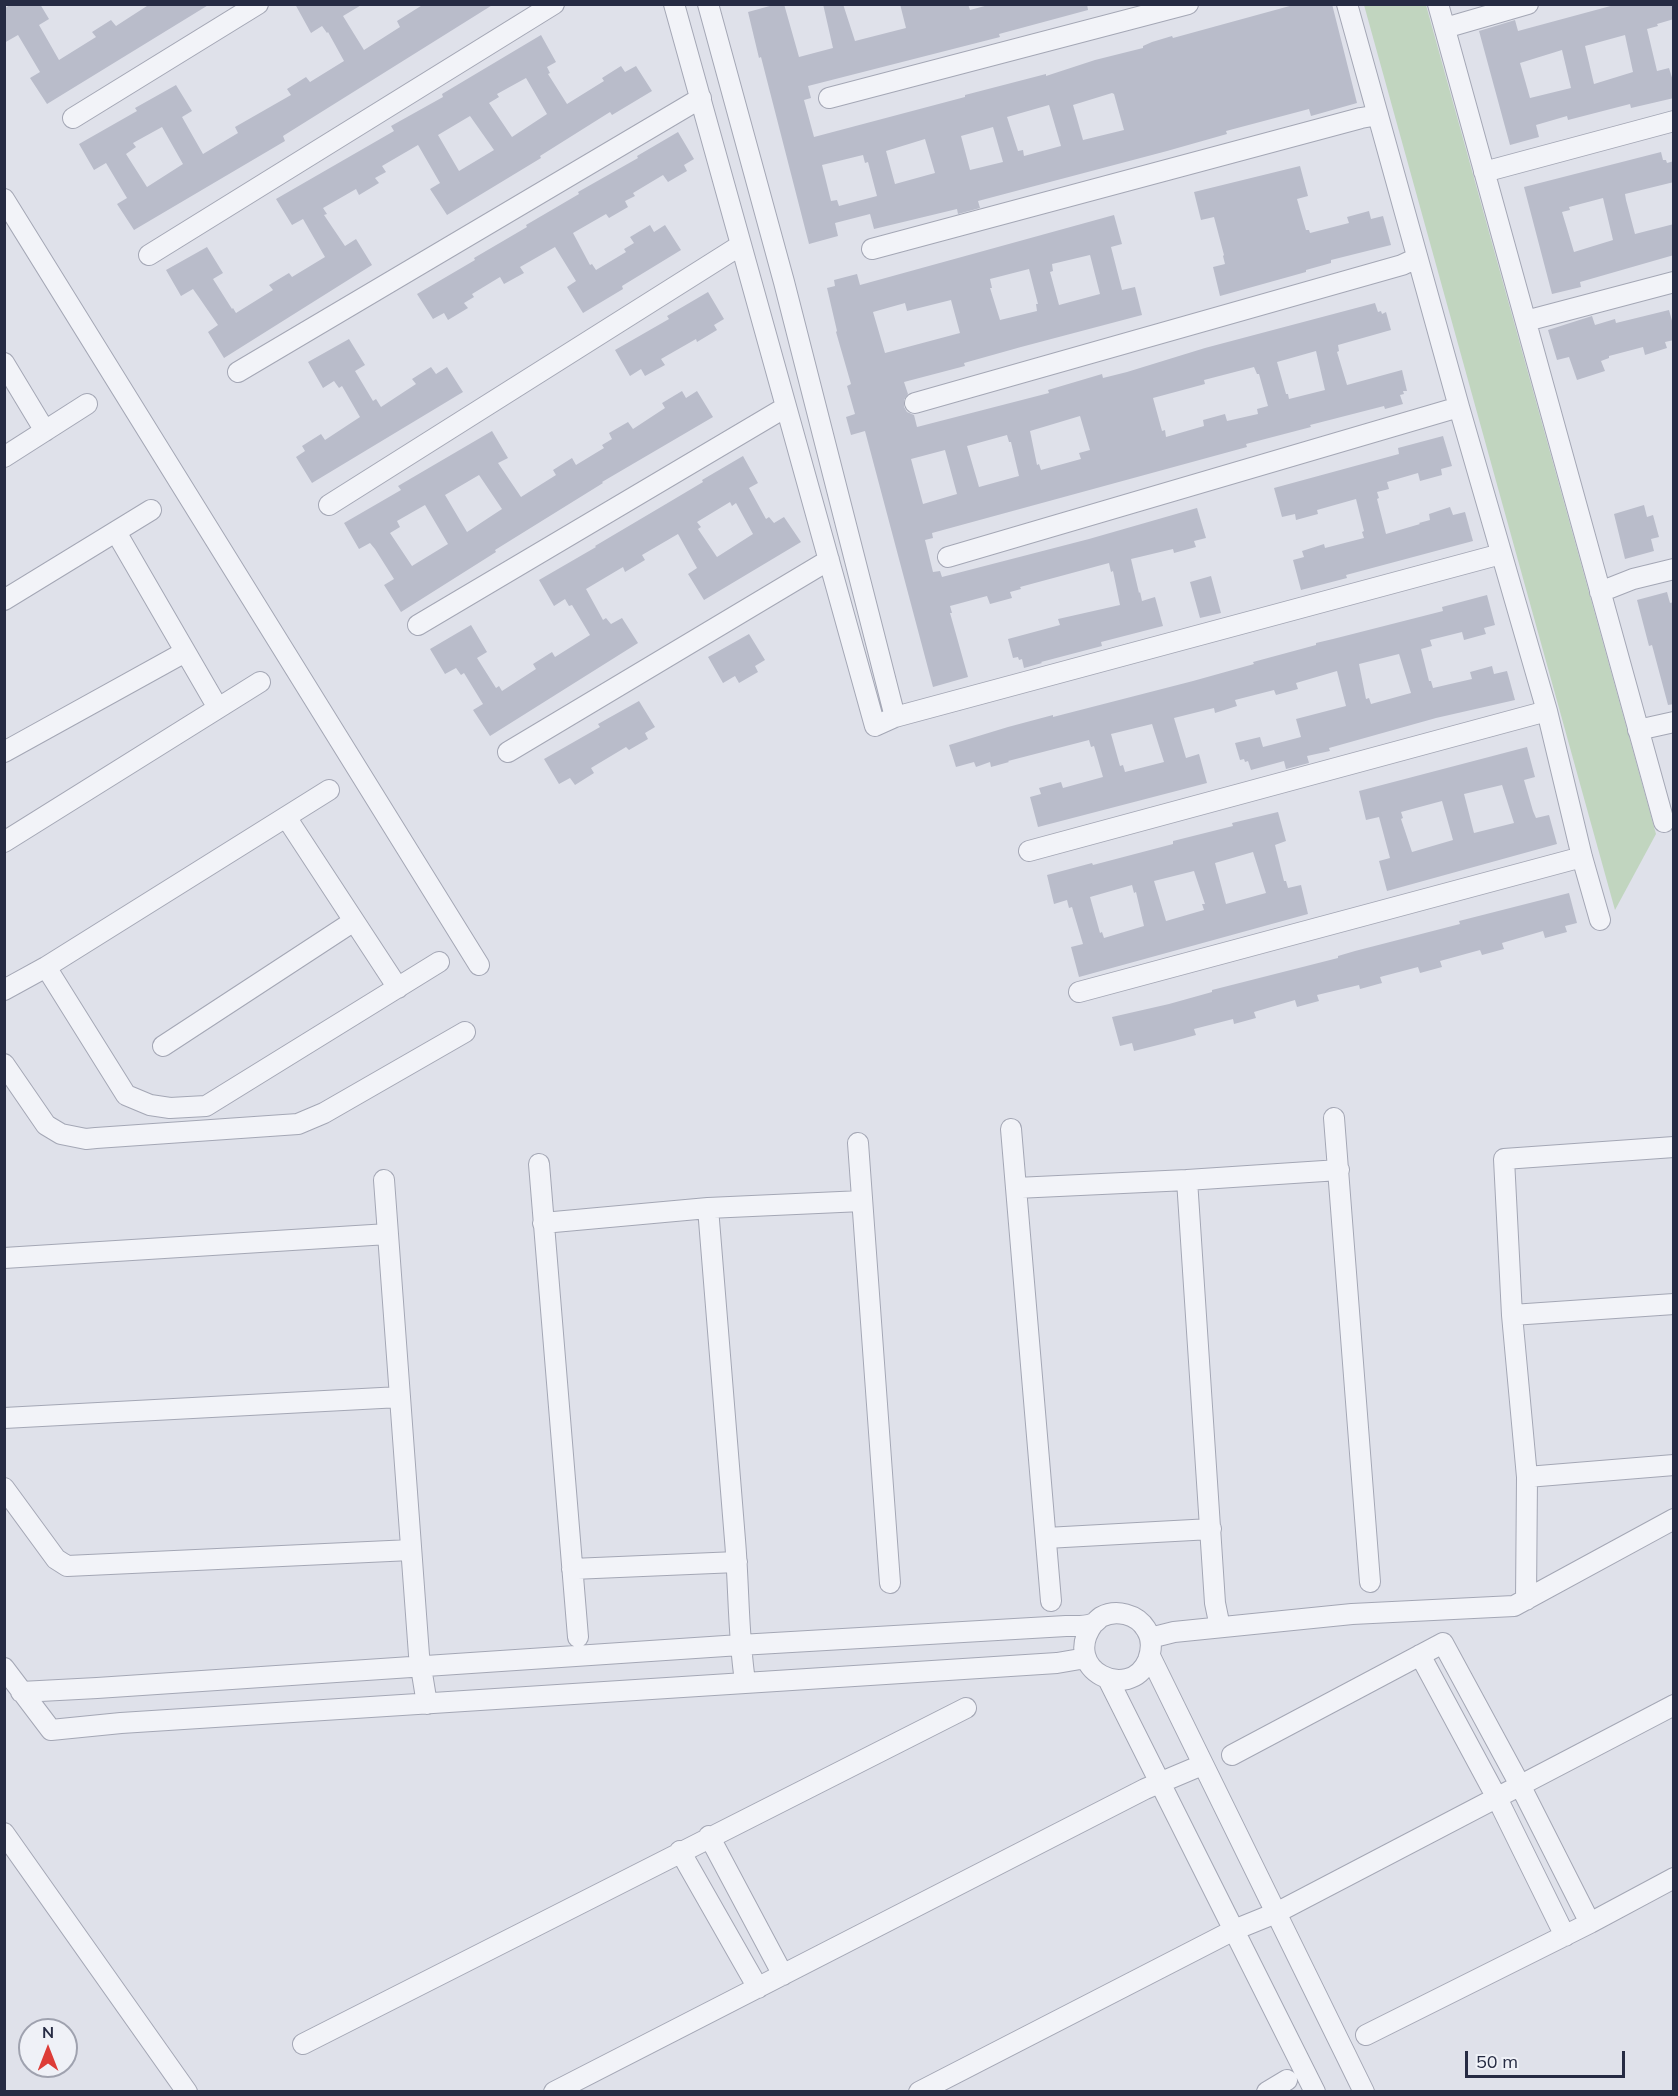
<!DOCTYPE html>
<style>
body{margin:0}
#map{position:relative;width:1678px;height:2096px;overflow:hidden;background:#dfe1ea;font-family:Mulish,sans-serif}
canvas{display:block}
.frame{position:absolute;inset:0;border:6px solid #262b43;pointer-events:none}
.north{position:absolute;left:18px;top:2018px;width:60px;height:60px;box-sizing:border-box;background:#eff1f7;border:2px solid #9fa2af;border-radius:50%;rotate:0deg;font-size:16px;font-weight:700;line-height:24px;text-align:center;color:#262b43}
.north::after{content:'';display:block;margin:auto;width:21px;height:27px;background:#dd3c37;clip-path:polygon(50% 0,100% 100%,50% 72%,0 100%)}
.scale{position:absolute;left:1465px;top:2051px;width:160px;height:27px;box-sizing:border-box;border:3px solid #262b43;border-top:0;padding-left:8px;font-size:18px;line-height:21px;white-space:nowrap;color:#262b43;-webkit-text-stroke:4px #eff1f7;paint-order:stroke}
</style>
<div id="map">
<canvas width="1678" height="2096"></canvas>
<div class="frame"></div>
<div class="north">N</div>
<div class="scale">50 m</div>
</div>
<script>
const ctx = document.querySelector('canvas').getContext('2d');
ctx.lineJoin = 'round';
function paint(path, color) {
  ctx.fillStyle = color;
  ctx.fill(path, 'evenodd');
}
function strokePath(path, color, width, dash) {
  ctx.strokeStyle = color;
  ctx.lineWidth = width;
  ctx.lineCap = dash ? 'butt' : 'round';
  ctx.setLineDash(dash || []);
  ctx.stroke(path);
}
paint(new Path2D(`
 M1364 5H1426L1656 834 1615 910Z`), '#c1d5bf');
paint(new Path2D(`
 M11 4H40L49 19 39 25 59 60 96 37 92 32 111 20 116 26 150 4H210L47 104 30 78 40 72 18 35 4 43V9Z
 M295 4H363L343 16 364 50 400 27 397 21 424 4H494L283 136 285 141 134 230 117 204 127 198 106 163 94 170 79 144 137 111 135 108 176 85 192 111 182 117 203 154 238 133 235 127 291 95 287 89 306 77 310 82 344 61 328 32 327 33 322 26 311 33ZM162 127 183 164 147 187 126 154 136 147 133 143Z
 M777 4H784L799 57 833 48 823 4H843L855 41 906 28 900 4H968L970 10 992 4H1087L1088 10 999 34 1000 37 808 86 811 98 804 100 814 137 965 97V95L1046 74V76L1095 60 1143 48V46L1152 42 1172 36 1173 38 1297 4H1332L1357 103 1311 116 1309 109 1226 131 1227 134 1167 151 978 201 980 208 958 214 957 209 874 229 870 214 835 223 838 236 809 244 761 57 759 58 748 12ZM1112 93 1114 94 1124 130 1083 140 1073 105ZM1049 105 1061 146 1024 156 1023 150 1018 151 1007 117ZM993 127 1003 162 970 170 961 136ZM925 139 935 173 895 184 886 151ZM863 155 865 163 868 162 877 196 839 206 837 200 831 201 822 165Z
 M1618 4H1674V19L1657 24 1658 26 1647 29 1657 71 1669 68 1674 84V98L1631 108 1630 104 1568 120 1567 116 1536 125 1539 137 1510 145 1479 31 1515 20 1518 31ZM1625 35 1633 72 1594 84 1585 46ZM1562 50 1571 88 1530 98 1520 63Z
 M541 35 556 62 547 67 550 73 548 74 567 104 604 81 602 78 621 66 625 72 636 66 652 91 612 115 610 112 540 156 541 158 447 215 430 189 440 183 418 145 382 166 386 172 375 178 379 183 359 195 356 189 323 208 327 214 324 215 345 246 356 239 372 265 224 358 208 332 218 325 198 296 193 289 181 296 166 270 207 247 223 273 213 279 232 309 233 308 236 313 273 290 269 285 289 273 292 277 325 257 303 219 292 225 276 199 394 131 391 126 443 97 442 94ZM526 78 547 114 512 137 489 103 499 97 497 94ZM470 116 494 150 459 171 438 135Z
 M678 132 694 159 684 165 687 171 668 182 663 175 633 193 635 196 625 201 628 207 609 218 606 214 573 233 590 265 592 264 596 270 626 252 624 249 634 243 630 237 650 225 654 232 665 225 681 250 622 286 623 289 583 313 567 287 576 281 555 247 520 267 524 273 504 284 500 277 472 294 474 297 464 303 468 308 448 320 444 313 433 319 417 294 475 260 474 258 527 227 526 225 579 194 578 192 638 158 637 156Z
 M1661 152 1663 160H1666L1667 163 1674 161V182L1625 194 1626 200 1635 234 1674 224V255L1580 282 1581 287 1552 294 1524 187ZM1603 198 1613 240 1574 252 1562 212 1570 210 1569 207Z
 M1300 166 1308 196 1297 199 1306 230H1309L1310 233 1349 223 1347 217 1369 211 1371 219 1383 216 1391 245 1331 260V263L1306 270V272L1220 296 1213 267 1225 264 1223 256 1224 255 1214 217 1201 220 1194 192Z
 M1114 215 1122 244 1111 247 1122 290 1135 287 1142 315 1021 347 964 363 965 366 904 382 908 394 904 400V407L907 412 914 415 917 427 1049 393 1048 390 1102 374 1103 378 1127 372 1205 348 1375 303 1378 312 1381 311 1382 314 1386 312 1391 330 1338 345 1339 351 1337 352 1347 385 1402 370 1407 391H1403L1404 394 1400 395 1403 404 1385 409 1384 406 1310 425 1311 427 1246 444 1247 447 932 533 933 538 925 540 933 572 940 571 942 577 1089 539 1197 508 1206 538 1194 541 1196 547 1174 553 1173 549 1131 559 1139 593 1140 592 1142 601 1155 597 1163 626 1101 642 1102 646 1041 662 1042 663 1024 668 1022 659 1019 660 1018 657 1013 658 1008 639 1060 625 1058 619 1120 605 1113 571 1111 572 1109 563 1020 587 1021 589 1010 592 1012 598 990 604 987 596 950 606 952 613H950L968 677 933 687 865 431 851 435 846 417 855 414 847 386 851 384 836 332 837 331 827 288 835 286 834 280 857 274 860 285ZM1090 255 1100 294 1059 305 1050 272 1053 271 1052 264ZM1029 269 1038 304H1036L1037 311 1000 320 990 288H992L990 279ZM951 300 960 333 885 353 873 312 905 303 907 311ZM1316 351 1325 390 1289 399 1288 394H1286L1277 362ZM1254 367 1257 374H1259L1268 406 1257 409 1258 414 1227 421 1225 414 1203 420 1204 426 1166 437 1165 430 1162 431 1153 398 1205 384 1204 380ZM1080 416 1090 450 1079 453 1081 459 1041 470 1039 464 1037 465 1030 431ZM1007 435 1009 442H1011L1019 476 979 487 967 446ZM945 450 957 494 923 504 911 459Z
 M708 292 724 319 714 325 717 330 697 342 696 339 661 359 665 365 645 376 641 369 630 376 615 350 669 319 667 316Z
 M1669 310 1674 328V340L1665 342 1667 348 1645 355 1643 347 1609 356V358L1601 361 1605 371 1577 380 1569 357 1557 360 1548 330 1592 316 1595 325 1615 319 1616 323Z
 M349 339 365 365 355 371 373 401 376 399 381 407 416 384 412 379 431 367 436 374 447 367 463 392 312 483 296 457 305 451 302 446 321 434 325 440 360 417 342 386 339 388 334 381 323 388 308 362Z
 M682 391 686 398 697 391 713 417 602 482 603 483 495 550 496 552 401 612 384 585 394 579 375 549 370 543 359 549 344 523 401 490 398 486 492 431 508 458 498 463 521 497 556 475 553 470 572 458 576 465 604 448 602 445 612 439 609 433 628 422 633 429 665 408 662 403ZM479 475 502 509 467 532 445 495ZM425 505 448 544 412 566 390 533 400 527 397 521Z
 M1443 436 1452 466 1441 469 1442 475 1420 481 1418 473 1387 482 1389 489 1377 492 1379 498 1377 499 1386 534 1420 524 1419 523 1430 520 1429 514 1450 507 1453 515 1465 512 1473 541 1346 575 1347 578 1301 590 1293 560 1304 557 1302 551 1324 544 1325 548 1364 538 1362 532 1364 531 1356 499 1317 510 1318 514 1296 520 1295 514 1282 517 1274 488 1399 454 1398 448Z
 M743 456 758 483 749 488 766 519 769 517 774 523 784 517 801 542 704 600 688 574 697 568 678 534 642 555 645 560 625 572 623 567 586 589 603 620 606 618 611 624 622 618 638 643 490 736 473 710 483 704 464 673 461 675 456 668 445 674 430 649 471 625 487 652 477 658 496 688 499 686 502 691 536 669 533 664 552 652 555 657 590 635 572 605 569 606 565 599 554 606 539 580 596 547 595 546 666 504 703 482 702 480ZM730 502 732 506 736 503 753 534 717 557 698 529 701 527 697 522Z
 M1644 505 1647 517 1653 515 1659 537 1651 539 1654 551 1625 559 1614 514Z
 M1211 576 1221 613 1200 618 1190 582Z
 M1667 592 1670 603 1674 602V704L1668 705 1652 645 1649 646 1637 600Z
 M1487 595 1495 625 1484 628 1486 634 1464 640 1462 632 1430 640 1432 646 1421 649 1429 681H1431L1433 688 1472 679 1470 672 1492 666 1494 674 1507 671 1515 700 1436 718 1329 748 1330 751 1307 756 1309 763 1286 769 1284 761 1251 770 1248 761 1245 762 1244 759 1240 760 1235 743 1260 737 1263 747 1301 737 1296 719 1346 706 1337 671 1296 683 1298 689 1276 695 1274 690 1235 700 1237 706 1215 713 1214 708 1174 718 1186 758 1199 754 1207 783 1038 827 1030 797 1041 794 1039 788 1061 782 1063 788 1103 777 1094 746 1091 747 1089 740 1008 761 1009 762 991 767 990 762 976 767 974 762 956 767 949 745 1008 727 1053 715V717L1193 681 1254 664 1253 662 1316 645V643L1333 639 1443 611 1442 607ZM1399 654 1411 693 1371 704 1369 698 1366 699 1359 664ZM1152 724 1164 762 1125 772 1123 765 1120 766 1111 734Z
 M749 634 765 660 755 666 758 672 739 683 735 676 723 683 708 657Z
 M639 701 655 727 645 733 648 739 629 750 626 747 591 768 594 773 575 785 570 778 559 784 544 759 600 727 598 724Z
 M1527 747 1535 777 1524 780 1533 811 1536 818 1549 815 1557 844 1387 891 1379 861 1390 858 1379 817 1366 820 1359 791ZM1502 785 1514 823 1474 833 1464 794ZM1442 801 1453 840 1412 852 1401 819 1403 818 1401 812Z
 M1278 812 1286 841 1275 845 1284 881H1286L1288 888 1301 885 1308 914 1079 977 1071 947 1083 944 1072 907 1069 908 1067 900 1054 904 1047 875 1092 863 1093 865 1173 844V841L1233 826 1232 823ZM1253 852 1266 893 1226 904 1215 863ZM1194 871 1205 904H1202L1204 910 1166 921 1154 881ZM1132 885 1134 893 1136 892 1144 926 1104 938 1102 932 1100 933 1090 897Z
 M1569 893 1577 923 1565 926 1567 932 1545 938 1543 931 1502 943 1504 949 1482 955 1480 950 1440 961 1442 967 1420 973 1418 967 1380 977 1382 983 1360 989 1359 985 1317 995 1319 1001 1297 1007 1295 1000 1254 1012 1256 1018 1234 1024 1233 1019 1194 1029 1196 1035 1174 1041 1134 1051 1132 1043 1120 1046 1112 1017 1169 1004 1212 992V990L1338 958V956L1355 951 1460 924 1459 921Z`), '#b9bcca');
const street = new Path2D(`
 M674 4 875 726 895 717 1501 554
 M708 4 784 282 895 717
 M1347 4 1459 407 1547 711 1582 857 1600 920
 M1438 4 1664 822
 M1445 28 1528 4
 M829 98 1188 4
 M73 118 258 4
 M1484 172 1674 121
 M4 199 479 965
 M872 249 1361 118 1378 115
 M149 255 554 4
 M1526 321 1674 282
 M4 363 45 431
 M238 372 701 98
 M915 403 1402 265 1417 258
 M4 457 87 404
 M329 505 741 245
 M116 532 218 708
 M948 557 1459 407
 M1600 592 1633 579 1674 569
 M4 600 151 510
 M418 625 786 407
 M1638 730 1674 722
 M4 752 185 652
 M508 752 829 560
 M286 817 398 988
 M4 842 260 682
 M1029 851 1547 711
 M46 967 126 1095 150 1105 170 1108 206 1106 439 962
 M4 990 46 967 329 790
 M1079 992 1582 857
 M163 1046 354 921
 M4 1064 46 1125 61 1134 86 1139 96 1138 298 1124 324 1113 465 1032
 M1334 1118 1370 1582
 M1011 1129 1051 1601
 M858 1143 890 1583
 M539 1164 578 1637
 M384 1180 419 1655 427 1704
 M1187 1180 1215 1603 1220 1627
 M1016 1188 1187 1180 1339 1170
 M708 1208C717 1319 726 1430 735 1540 739 1587 738 1635 745 1681
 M543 1223 708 1208 862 1201
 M4 1258 388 1234
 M1512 1315 1674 1304
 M4 1418 400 1397
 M1527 1477 1674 1465
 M4 1488 56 1559 67 1566 411 1550
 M1046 1538 1211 1529
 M572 1569 737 1562
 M1526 1600 1527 1477 1512 1315 1504 1159 1674 1147
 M1150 1638 1174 1632 1352 1614 1514 1606 1674 1519
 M1420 1655 1497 1798 1565 1936
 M1150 1656 1364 2092
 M4 1668 51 1730 121 1723 1057 1663 1086 1658
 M1108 1679 1315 2092
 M21 1692 97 1688 740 1645 1066 1626C1074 1626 1087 1627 1094 1623 1096 1622 1098 1619 1101 1617 1116 1609 1137 1614 1146 1629 1152 1638 1152 1649 1148 1660 1130 1703 1060 1670 1093 1624
 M1232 1755 1443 1643 1520 1785 1590 1923
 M4 1833 187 2092
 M709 1836 783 1975
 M680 1851 758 1988
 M1366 2035 1590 1923 1674 1878
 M303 2044 966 1708
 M554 2092 1145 1789 1202 1765
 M919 2092 1234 1930 1276 1913 1674 1705
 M1267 2092 1287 2080`);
strokePath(street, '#a4a7b5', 22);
strokePath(street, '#f2f3f8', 20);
</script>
